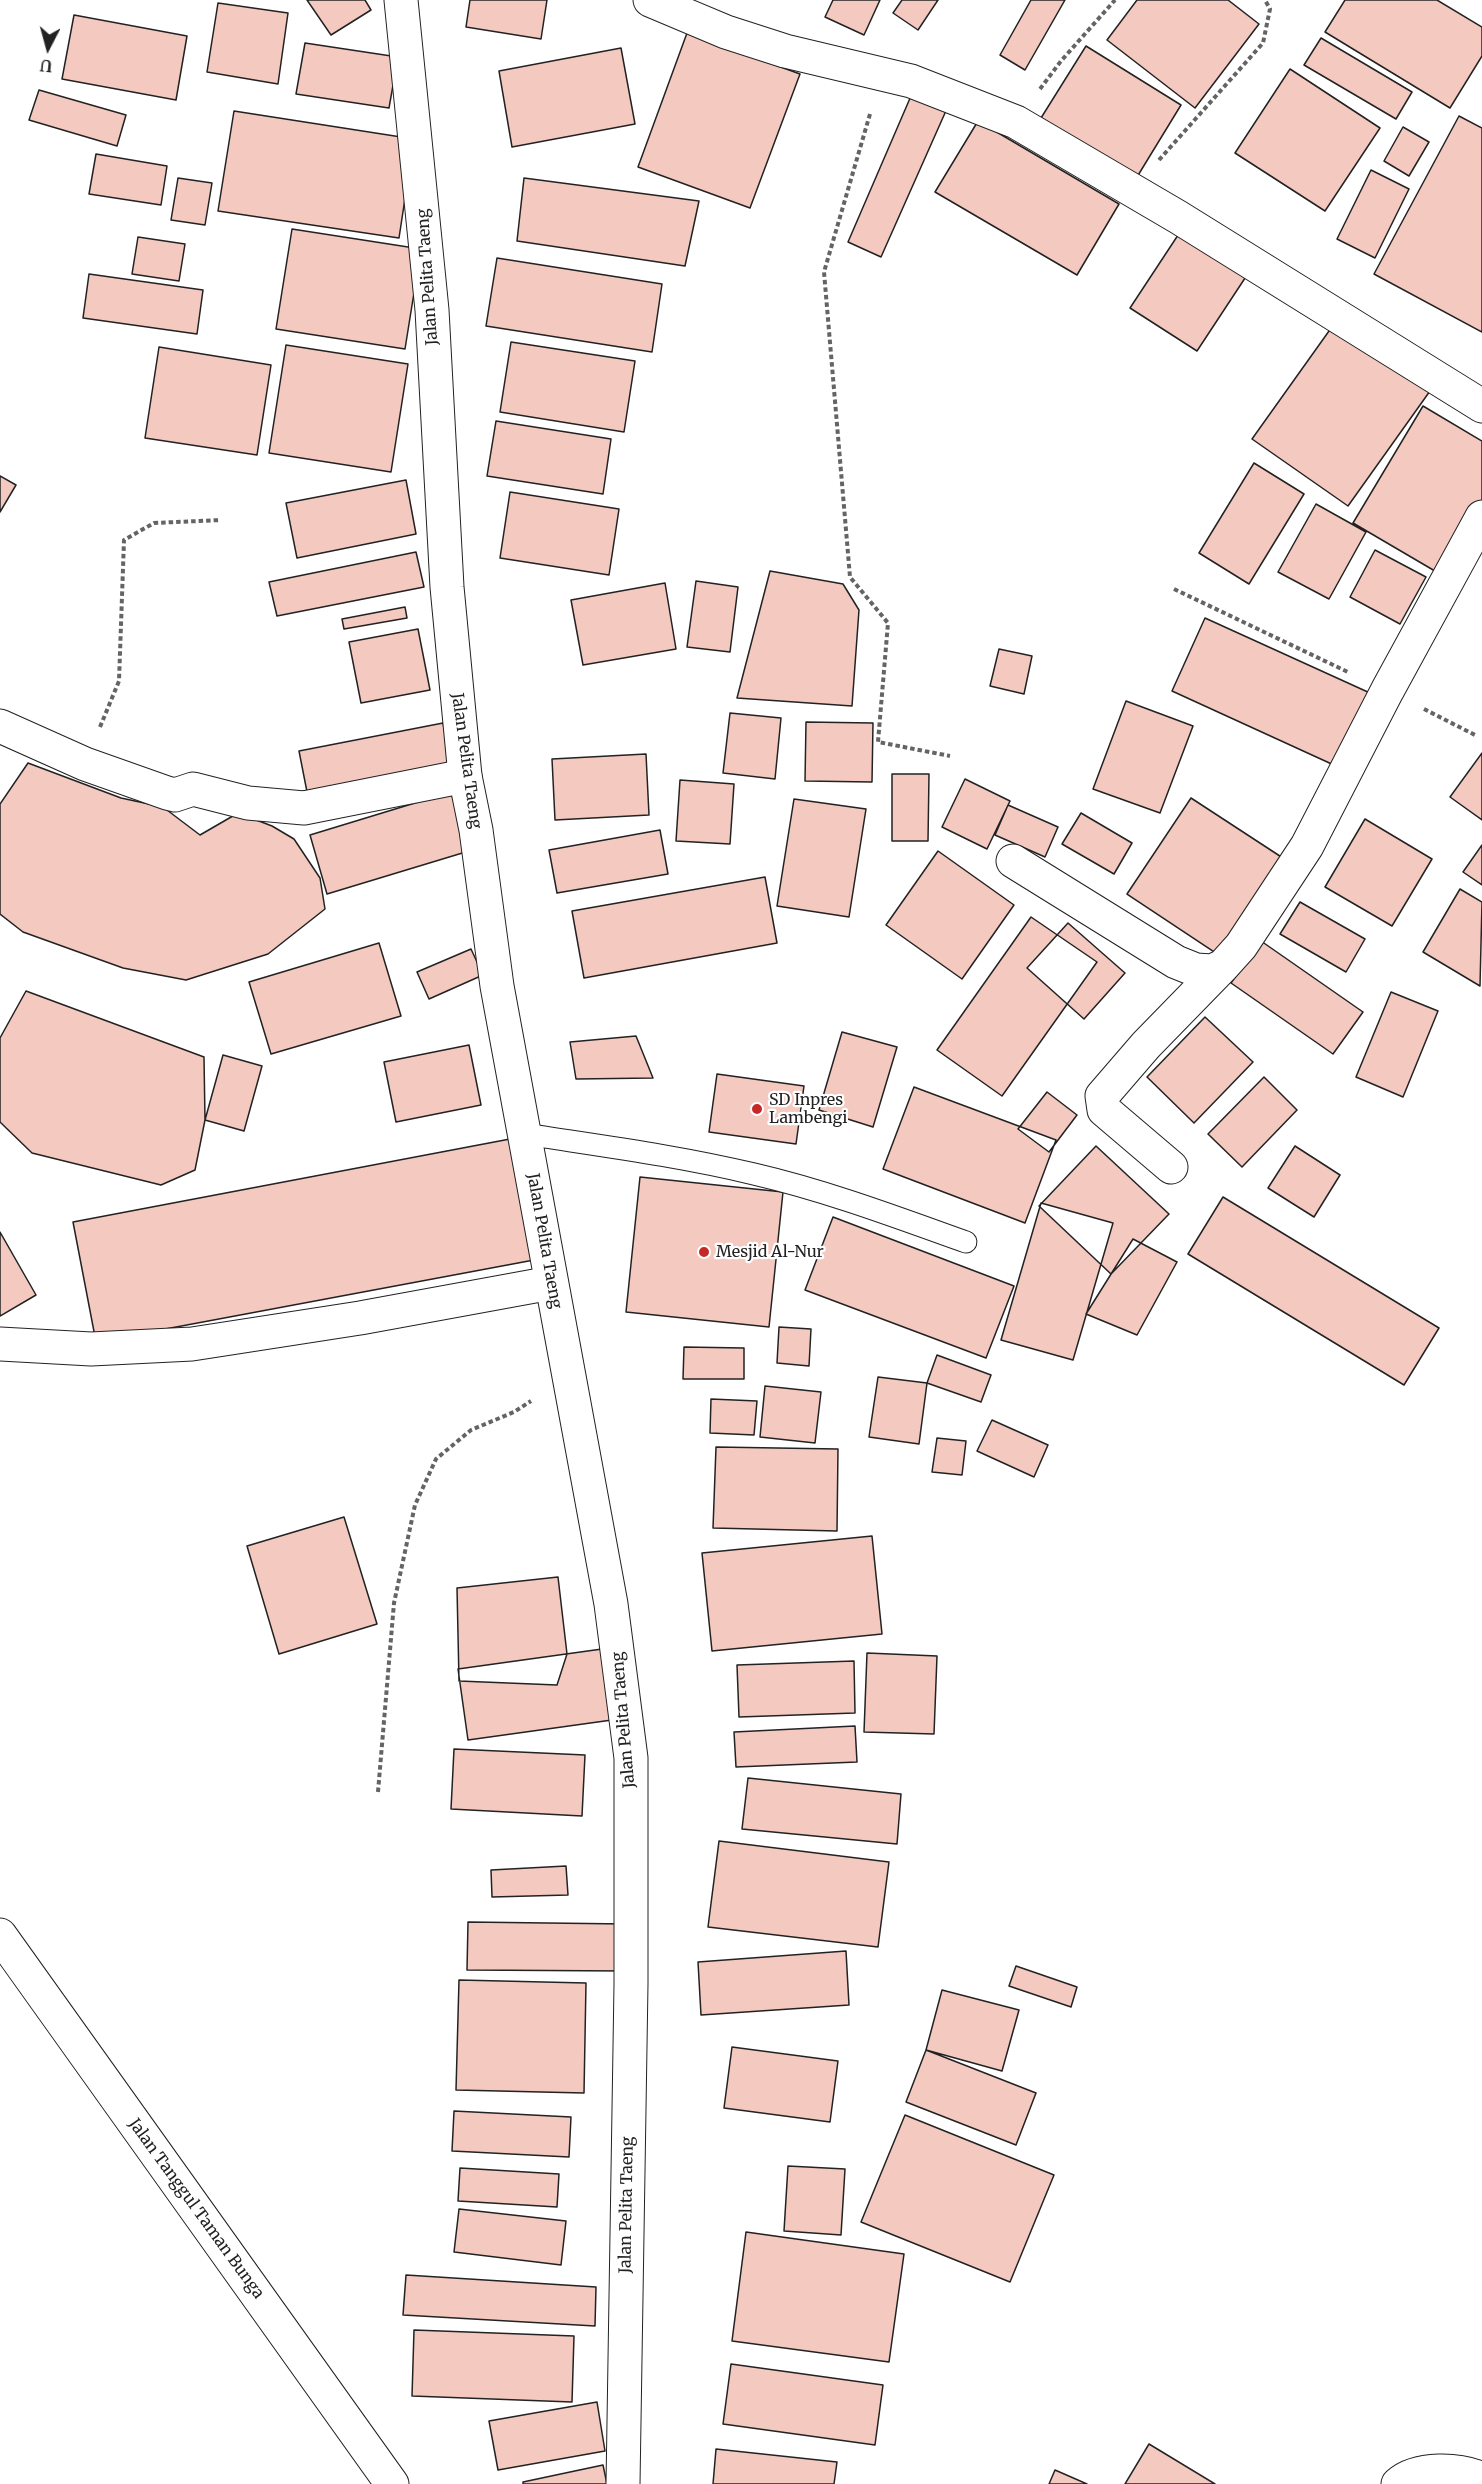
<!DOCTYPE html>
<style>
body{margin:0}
#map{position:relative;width:1482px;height:2484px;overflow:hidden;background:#fff;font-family:Merriweather,serif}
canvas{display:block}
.north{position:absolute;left:18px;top:18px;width:60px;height:60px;-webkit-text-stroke:4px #fff;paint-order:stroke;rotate:186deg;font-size:16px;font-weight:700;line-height:24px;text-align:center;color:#222}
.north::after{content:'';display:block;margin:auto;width:21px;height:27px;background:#222;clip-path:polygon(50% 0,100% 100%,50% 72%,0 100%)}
</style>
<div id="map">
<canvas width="1482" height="2484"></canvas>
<div class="north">U</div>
</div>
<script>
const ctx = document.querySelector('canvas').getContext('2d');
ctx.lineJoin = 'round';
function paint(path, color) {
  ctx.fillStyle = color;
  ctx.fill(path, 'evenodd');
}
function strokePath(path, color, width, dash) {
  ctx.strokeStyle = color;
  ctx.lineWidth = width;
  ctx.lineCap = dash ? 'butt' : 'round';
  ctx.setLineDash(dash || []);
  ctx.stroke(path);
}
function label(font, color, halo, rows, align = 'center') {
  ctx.font = font + ' Merriweather,serif';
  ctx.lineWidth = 4.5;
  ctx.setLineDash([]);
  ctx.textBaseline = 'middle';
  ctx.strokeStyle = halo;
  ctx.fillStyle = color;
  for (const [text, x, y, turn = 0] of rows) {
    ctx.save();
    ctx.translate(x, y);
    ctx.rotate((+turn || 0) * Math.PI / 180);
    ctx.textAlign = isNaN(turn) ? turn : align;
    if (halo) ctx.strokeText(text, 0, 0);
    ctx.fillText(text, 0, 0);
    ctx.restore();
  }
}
const building = new Path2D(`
 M307 0H365L371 10 331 35Z
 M470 0H547L541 39 466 27Z
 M833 0H880L864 35 825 17Z
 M902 0H938L918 30 893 13Z
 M1031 0H1065L1025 70 1000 55Z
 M1137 0H1228L1259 24 1195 108 1107 40Z
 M1345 0H1437L1482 27V56L1450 108 1325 32Z
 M218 3 288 13 278 84 207 72Z
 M74 15 187 36 176 100 62 79Z
 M687 33 800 74 750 208 638 167Z
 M1321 38 1412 92 1396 119 1304 65Z
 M305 43 398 57 389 108 296 94Z
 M1086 46 1181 105 1137 177 1041 118Z
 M621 48 635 124 512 147 499 71Z
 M1290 69 1380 128 1325 211 1235 153Z
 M914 89 949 104 881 257 848 242Z
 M39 90 126 115 117 146 29 120Z
 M234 111 414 139 399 238 218 211Z
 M1459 116 1482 128V332L1374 274Z
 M978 121 1119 204 1077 275 935 192Z
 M1403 127 1429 142 1409 176 1384 161Z
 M96 154 167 166 161 205 89 194Z
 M1371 170 1409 189 1375 258 1337 239Z
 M178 178 212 183 205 225 171 220Z
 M524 178 699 201 685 266 517 241Z
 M1184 226 1251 269 1197 351 1130 308Z
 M292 229 421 249 405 349 276 329Z
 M138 237 185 244 179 281 132 274Z
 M497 258 662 284 652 352 486 326Z
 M89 274 203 290 197 334 83 318Z
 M1334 324 1430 391 1348 506 1252 439Z
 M511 342 635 361 624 432 500 412Z
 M286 345 408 364 391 472 269 453Z
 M159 347 271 365 257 455 145 438Z
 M1423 406 1482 441V503L1440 574 1353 523Z
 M496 421 611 439 603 494 487 476Z
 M1254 463 1304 494 1249 584 1199 553Z
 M0 476 16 485 0 512Z
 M406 480 416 534 297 558 286 503Z
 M510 492 619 509 609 575 500 558Z
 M1316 504 1366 532 1329 599 1278 572Z
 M1375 550 1426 577 1400 624 1350 597Z
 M416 552 424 587 277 616 269 582Z
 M770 571 843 584 859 610 852 706 737 698Z
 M696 581 738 587 730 652 687 647Z
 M665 583 676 649 583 665 571 600Z
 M405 607 407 618 344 629 342 619Z
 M1205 618 1370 693 1336 766 1172 691Z
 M418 629 430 690 361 703 349 642Z
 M999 649 1032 656 1024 694 990 686Z
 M1126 701 1193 726 1160 813 1093 789Z
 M730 713 781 718 775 779 723 773Z
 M806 722 873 723 872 782 805 781Z
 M443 723 452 768 308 797 299 751Z
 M1482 753V820L1450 797Z
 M646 754 649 815 555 820 552 759Z
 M28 763 121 798 163 807 200 835 238 813 272 826 294 839 320 878 325 909 268 954 186 980 123 968 23 932 0 914V804Z
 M892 774H929L928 841H892Z
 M965 779 1010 801 987 849 942 827Z
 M680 780 734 784 730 844 676 841Z
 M451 792 469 851 327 894 310 835Z
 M1191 798 1289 862 1225 959 1127 894Z
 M794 799 866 809 849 917 777 906Z
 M1008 805 1058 827 1045 857 995 835Z
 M1081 813 1132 843 1114 874 1062 844Z
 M1365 819 1432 859 1392 926 1325 887Z
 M660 830 668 874 557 893 549 850Z
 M1482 845V885L1463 872Z
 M938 851 1014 905 962 979 886 925Z
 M765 877 777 943 584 978 572 911Z
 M1460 889 1482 902 1480 986 1423 952Z
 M1300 902 1365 939 1346 972 1280 934Z
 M1031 917 1097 962 1002 1096 937 1050Z
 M1068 923 1125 973 1084 1019 1027 968Z
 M1261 941 1363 1012 1333 1054 1231 983Z
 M379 943 401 1016 271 1054 249 982Z
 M471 949 483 975 429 999 417 972Z
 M26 991 204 1057 205 1120 195 1170 161 1185 32 1153 0 1122V1038Z
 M1391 992 1438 1011 1403 1097 1356 1077Z
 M1205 1017 1253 1062 1194 1123 1147 1077Z
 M842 1032 897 1047 873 1127 819 1110Z
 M636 1036 653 1078 576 1079 570 1042Z
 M469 1045 481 1105 396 1122 384 1062Z
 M223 1055 262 1066 244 1131 205 1120Z
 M717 1074 804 1086 796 1144 709 1132Z
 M1264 1077 1297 1110 1242 1167 1208 1134Z
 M914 1087 1056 1140 1025 1223 883 1169Z
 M1047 1092 1077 1115 1049 1152 1018 1129Z
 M510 1139 534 1260 96 1342 73 1222Z
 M1096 1146 1169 1214 1111 1274 1039 1206Z
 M1295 1146 1340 1175 1314 1217 1268 1188Z
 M640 1177 783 1192 769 1327 626 1312Z
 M1223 1197 1439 1328 1404 1385 1188 1254Z
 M1041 1203 1113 1223 1073 1360 1001 1340Z
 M833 1217 1014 1286 986 1358 805 1290Z
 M0 1232 36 1295 0 1316Z
 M1133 1239 1177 1262 1137 1335 1086 1314Z
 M779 1327 811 1329 809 1366 777 1363Z
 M684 1347 744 1348V1379H683Z
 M937 1355 991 1375 981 1402 927 1383Z
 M878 1377 927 1383 919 1444 869 1437Z
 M765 1386 821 1392 815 1443 760 1437Z
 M711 1399 757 1401 754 1435 710 1433Z
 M992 1420 1048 1445 1034 1477 977 1451Z
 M937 1438 966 1441 962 1475 932 1472Z
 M716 1447 838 1449 837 1531 713 1528Z
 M344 1517 377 1624 279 1654 247 1546Z
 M872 1536 882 1634 712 1651 702 1553Z
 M558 1577 567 1654 557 1685 459 1681 457 1588Z
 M602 1649 612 1720 468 1740 458 1669Z
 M867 1653 937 1656 934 1734 864 1732Z
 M854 1661 855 1713 739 1717 737 1665Z
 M855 1726 857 1762 736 1767 734 1732Z
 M454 1749 585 1755 582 1816 451 1809Z
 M748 1778 901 1794 897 1844 742 1829Z
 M719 1841 889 1862 878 1947 708 1927Z
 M566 1866 568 1895 492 1897 491 1870Z
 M468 1922 626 1924V1971L467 1970Z
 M846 1951 849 2005 701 2015 698 1962Z
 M1016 1966 1077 1987 1071 2007 1009 1986Z
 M459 1980 586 1983 584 2093 456 2090Z
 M942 1990 1019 2010 1002 2071 926 2050Z
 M732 2047 838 2061 830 2122 724 2108Z
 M926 2050 1036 2093 1016 2145 906 2102Z
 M454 2111 571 2117 569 2157 452 2151Z
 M905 2115 1054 2175 1010 2282 861 2222Z
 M788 2166 845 2169 841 2235 784 2231Z
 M460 2168 559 2174 557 2207 458 2201Z
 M459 2209 566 2221 561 2265 454 2252Z
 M746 2232 904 2254 889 2362 732 2341Z
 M406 2275 596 2287 595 2326 403 2315Z
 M414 2330 574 2336 572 2402 412 2396Z
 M731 2364 883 2385 875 2445 723 2424Z
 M597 2402 605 2451 498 2470 489 2421Z
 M1149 2444 1215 2484H1125Z
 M716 2449 837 2462 834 2484H713Z
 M603 2465 607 2484H523V2482Z
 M1055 2470 1087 2484H1049Z`);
paint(building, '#f3c9c0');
strokePath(building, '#222', 1.5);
const service = new Path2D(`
 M525 1134C602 1146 679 1156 754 1174 827 1191 896 1217 966 1242`);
const minor = new Path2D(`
 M650 0 726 32 785 51 911 81 1016 122 1178 217 1482 406
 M0 726 85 764 167 793 175 795 193 789 248 803 304 808 465 776
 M1013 861 1176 962 1196 970 1212 971 1223 966 1241 946 1307 846 1387 691 1482 517
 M1171 1167 1104 1110 1102 1096 1146 1045 1223 966
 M0 1344 91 1349 192 1344 360 1318 551 1283
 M0 1935 392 2484
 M1398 2484C1417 2467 1459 2468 1482 2479`);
const tertiary = new Path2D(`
 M401 0 432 310 447 587 465 776 476 830 497 986 611 1604 631 1758V1984L623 2484`);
strokePath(service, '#222', 23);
strokePath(minor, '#222', 35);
strokePath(tertiary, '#222', 35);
strokePath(new Path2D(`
 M1040 89 1061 61 1115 0
 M870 114 824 272 850 577 888 623 878 742 950 756
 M1159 160 1263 43 1270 9 1265 0
 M1174 589 1350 673
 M1424 709 1477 736
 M100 727 119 681 124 540 154 523 221 520
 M378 1792 394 1603 415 1505 436 1459 471 1430 514 1412 531 1401`), '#646464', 4, [4.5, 3]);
strokePath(service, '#fff', 21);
strokePath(minor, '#fff', 33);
strokePath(tertiary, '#fff', 33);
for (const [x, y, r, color] of [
 [757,1109,6,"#c62828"],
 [704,1252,6,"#c62828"]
]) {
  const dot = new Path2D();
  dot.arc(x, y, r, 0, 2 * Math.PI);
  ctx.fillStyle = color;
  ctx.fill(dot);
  strokePath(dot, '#fff', 2);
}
label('16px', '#222', '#fff', [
 ["Jalan Pelita Taeng",428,277,-94],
 ["Jalan Pelita Taeng",466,761,82],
 ["Jalan Pelita Taeng",544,1241,80],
 ["Jalan Pelita Taeng",624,1720,-95],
 ["Jalan Pelita Taeng",627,2205,-89],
 ["Jalan Tanggul Taman Bunga",196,2209,54]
]);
label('16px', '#222', '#fff', [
 ["SD Inpres",769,1100],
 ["Lambengi",769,1118],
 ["Mesjid Al-Nur",716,1252]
], 'left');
</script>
